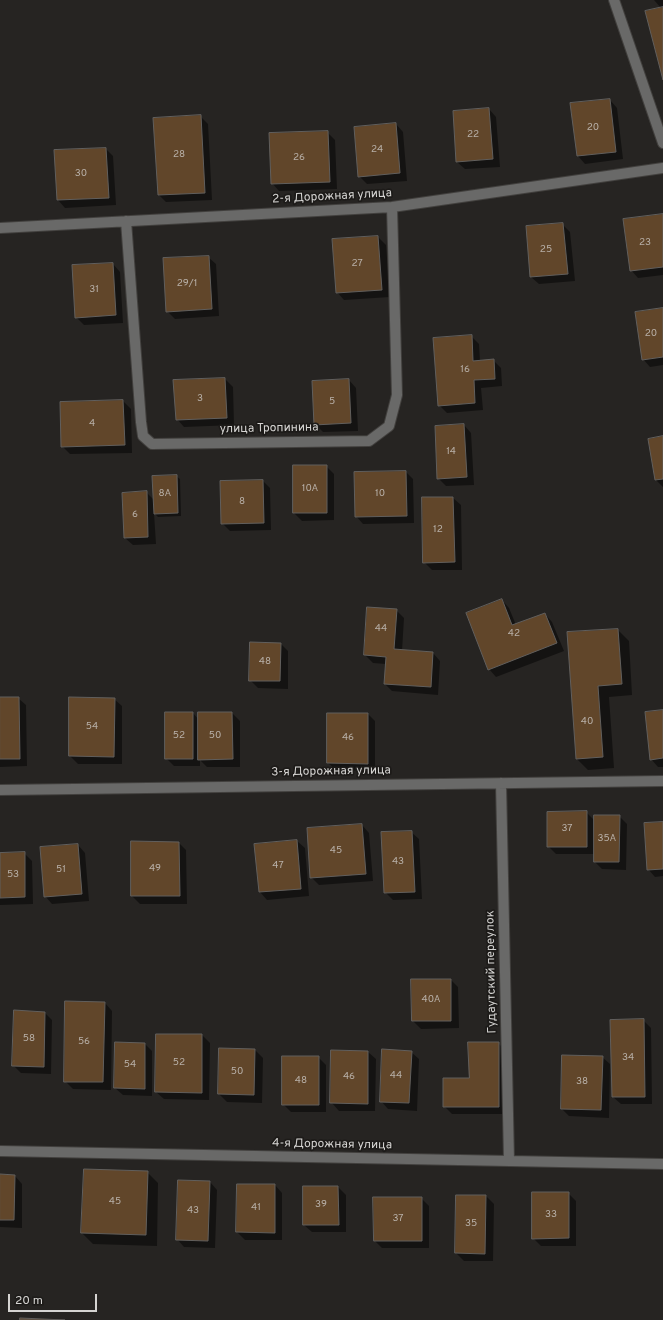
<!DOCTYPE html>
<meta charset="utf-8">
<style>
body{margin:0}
#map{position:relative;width:663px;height:1320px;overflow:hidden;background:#262422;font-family:Overpass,sans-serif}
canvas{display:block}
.scale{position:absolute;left:8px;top:1294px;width:89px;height:18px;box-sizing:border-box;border:2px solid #d5d4d2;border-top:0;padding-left:5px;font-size:12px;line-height:14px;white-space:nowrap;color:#d5d4d2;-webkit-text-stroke:3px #1d1b19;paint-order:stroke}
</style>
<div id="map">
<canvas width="663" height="1320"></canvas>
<div class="scale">20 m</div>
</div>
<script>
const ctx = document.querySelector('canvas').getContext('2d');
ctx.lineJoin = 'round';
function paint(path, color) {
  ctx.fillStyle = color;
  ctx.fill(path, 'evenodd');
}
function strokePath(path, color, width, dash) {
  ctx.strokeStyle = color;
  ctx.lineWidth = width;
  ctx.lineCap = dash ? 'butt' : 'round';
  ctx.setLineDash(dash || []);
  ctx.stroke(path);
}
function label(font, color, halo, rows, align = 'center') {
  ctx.font = font + ' Overpass,sans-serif';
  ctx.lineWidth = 3.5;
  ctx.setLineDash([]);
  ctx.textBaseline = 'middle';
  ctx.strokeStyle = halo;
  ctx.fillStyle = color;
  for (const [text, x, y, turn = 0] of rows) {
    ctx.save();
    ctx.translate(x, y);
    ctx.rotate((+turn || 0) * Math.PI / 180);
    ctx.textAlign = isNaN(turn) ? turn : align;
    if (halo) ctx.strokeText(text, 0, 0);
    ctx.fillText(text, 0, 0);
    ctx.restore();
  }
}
paint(new Path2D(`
 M654 0H663V76L661 8Z
 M610 100 617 108 623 159 585 164 578 156Z
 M489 109 496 117 500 167 465 169 457 162Z
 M200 116 208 124 212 200 166 202 159 195Z
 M396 124 403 132 407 181 367 184 359 176Z
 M327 132 335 140 337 189 279 191 272 183Z
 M106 149 113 156 116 205 65 208 58 200 55 151Z
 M663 215V275L638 278 631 270Z
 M562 224 570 232 575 281 539 284 531 277Z
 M378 237 386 245 390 297 344 300 337 292Z
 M208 257 216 264 219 316 175 319 167 311Z
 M113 264 120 272 123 323 84 325 76 317Z
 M663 309V365L650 367 643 359Z
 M471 336 479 344 480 361 493 360 501 368 502 386 481 388 483 410 447 413 439 405Z
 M225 379 233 387 234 425 184 427 177 419Z
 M349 380 356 388 358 431 323 432 315 424Z
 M123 401 131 409 132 453 70 454 62 446Z
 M464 425 471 433 474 485 446 486 438 478Z
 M663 437V487L656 480Z
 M326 466 334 474V520L302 521 294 513Z
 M406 472 413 479 414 523 363 524 356 516Z
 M176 476 180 479 181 516 158 517 154 513 156 544 133 545 125 538 146 492 154 500Z
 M263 481 270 488 271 530 230 531 222 523Z
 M453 498 461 505 462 570H432L424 562Z
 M502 600 509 608 516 625 545 614 552 622 564 651 496 677 489 669Z
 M396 610 404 618 402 651 433 653 440 661 438 695 392 691 385 684 386 664 373 663 365 655Z
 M618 630 629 641 632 695 609 697 614 768 588 770 577 759 568 633Z
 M281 644 288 651V689L258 688 250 680Z
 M0 698H18L26 705 27 766 0 767Z
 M114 699 122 706V764H78L70 756Z
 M663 711V767H658L651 759Z
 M166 713H193L199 720 232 713 240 721V767H207L200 760V766H174L166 758Z
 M368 714 375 721V771L336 770 328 763Z
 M586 812 595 821 619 816 627 824 626 870 602 869 595 862V854H556L548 846Z
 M663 823V876L655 877 648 869Z
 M362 825 369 833 373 881 319 885 311 877Z
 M411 832 419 839 422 899 393 900 385 892Z
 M297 841 305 848 309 896 267 900 260 892Z
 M179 843 186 850 187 904H140L132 896Z
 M78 845 85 853 89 901 52 904 45 896Z
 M24 853 32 861 33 904 0 905V854Z
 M412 980H451L458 987 459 1028 421 1029 413 1021Z
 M105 1003 112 1011 111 1090 73 1089 65 1081Z
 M45 1013 52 1020 51 1074 21 1073 14 1066Z
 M643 1020 651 1028 652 1104H621L613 1097Z
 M157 1035H202L210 1043 209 1100 164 1099 156 1092Z
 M498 1043 506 1051V1114H452L444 1106 470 1079Z
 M145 1044 152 1051V1096L123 1095 115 1088Z
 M255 1050 263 1058 262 1103 227 1102 219 1094Z
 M368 1052 376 1059 375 1111H339L332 1103Z
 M411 1052 419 1059 417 1111 388 1109 381 1101Z
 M318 1057 326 1065V1112H291L283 1104Z
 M602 1057 610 1064 609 1118 569 1116 562 1109Z
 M147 1172 158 1183 157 1246 93 1244 82 1233Z
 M0 1175 15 1176 22 1184V1228L0 1227Z
 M210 1182 217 1190 215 1248 184 1247 177 1239Z
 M275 1185 282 1193V1240H245L237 1232Z
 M304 1187H338L346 1195V1232H312L304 1225Z
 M568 1193 576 1201V1246H541L533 1238Z
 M457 1196H486L494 1204 493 1261H464L456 1253Z
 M421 1198 429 1206V1248H382L375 1241Z`), '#0007');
const building = new Path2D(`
 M663 7V80L645 11Z
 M610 99 616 152 577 156 570 103Z
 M489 108 493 159 456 162 453 111Z
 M201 115 205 193 158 195 153 118Z
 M396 123 400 173 358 177 354 127Z
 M328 131 330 182 271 184 269 133Z
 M106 148 109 198 57 200 54 150Z
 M663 214V267L630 271 623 219Z
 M563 223 568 274 530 277 526 226Z
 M378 236 382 290 336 293 332 239Z
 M209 256 212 309 166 312 163 258Z
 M113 263 116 315 75 318 72 265Z
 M663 308V357L642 360 635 312Z
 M472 335 473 361 494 359 495 379 474 380 475 403 438 406 433 338Z
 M225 378 227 418 176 420 173 380Z
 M349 379 351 423 314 425 312 381Z
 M123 400 125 445 61 447 60 402Z
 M464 424 467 477 437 479 435 426Z
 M663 436V479L655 480 648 439Z
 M293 465H327V513H293Z
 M406 471 407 516 355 517 354 472Z
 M177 475 178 513 154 514 152 476Z
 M263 480 264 523 221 524 220 481Z
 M147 491 148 537 124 538 122 493Z
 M422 497H453L455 562 423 563Z
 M502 599 512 625 545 613 557 643 488 670 466 613Z
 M367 607 397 609 394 649 433 652 431 687 384 684 386 657 364 655Z
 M618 629 622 684 598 686 603 757 576 759 567 632Z
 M250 642 281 643 280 681H249Z
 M0 697H19L20 759H0Z
 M69 697 115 698 114 757 69 756Z
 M663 710V758L650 760 645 712Z
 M165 712H193V759H165Z
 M198 712H232L233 759 198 760Z
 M327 713H368V764L327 763Z
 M587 811V847H547V812Z
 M594 815H620L619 862H594Z
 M663 822V869L647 870 644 823Z
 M362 824 366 874 310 878 307 828Z
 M412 831 415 892 384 893 381 832Z
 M297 840 301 889 259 892 254 844Z
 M131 841 179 842 180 896H131Z
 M78 844 82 894 44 897 40 847Z
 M25 852V897L0 898V853Z
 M411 979H451V1021H412Z
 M65 1001 105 1002 103 1082H64Z
 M14 1010 45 1012 44 1067 12 1066Z
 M644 1019 645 1097H612L610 1020Z
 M156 1034H202V1093L155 1092Z
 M115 1042 145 1043V1089L114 1088Z
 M468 1042H499V1107H443V1078H469Z
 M219 1048 255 1049 254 1095 218 1094Z
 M382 1049 412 1051 409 1103 380 1102Z
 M331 1050 368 1051V1104L330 1103Z
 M562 1055 603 1056 601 1110 561 1109Z
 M282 1056H319V1105H282Z
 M84 1169 148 1171 146 1235 81 1233Z
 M0 1174 15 1175 14 1220H0Z
 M178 1180 210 1181 208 1241 176 1240Z
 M237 1184H275V1233L236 1232Z
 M303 1186H338L339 1225H303Z
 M532 1192H569V1238L532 1239Z
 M456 1195H486L485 1254 455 1253Z
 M373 1197H422V1241H374Z
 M20 1318 65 1320H20Z`);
paint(building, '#61462a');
strokePath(building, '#615f5d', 1);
const minor = new Path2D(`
 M614 0 663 143
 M126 221 141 422 143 436 152 444 369 441 389 426 397 395 392 207
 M0 228 392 207 663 168
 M501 783 509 1161
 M0 790 663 781
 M0 1151 663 1164`);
strokePath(minor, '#42403e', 12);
strokePath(minor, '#696968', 10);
label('10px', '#b8b0a8', null, [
 ["20",593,128],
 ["22",473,135],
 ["24",377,150],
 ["28",179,155],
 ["26",299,158],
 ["30",81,174],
 ["23",645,243],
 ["25",546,250],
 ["27",357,264],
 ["29/1",187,284],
 ["31",94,290],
 ["20",651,334],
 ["16",465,370],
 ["3",200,399],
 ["5",332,402],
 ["4",92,424],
 ["14",451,452],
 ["10А",310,489],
 ["8А",165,494],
 ["10",380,494],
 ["8",242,502],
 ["6",135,515],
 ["12",438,530],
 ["44",381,629],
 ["42",514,634],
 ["48",265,662],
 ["40",587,722],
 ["54",92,727],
 ["52",179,736],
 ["50",215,736],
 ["46",348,738],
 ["37",567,829],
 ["35А",607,839],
 ["45",336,851],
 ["43",398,862],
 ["47",278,866],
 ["49",155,869],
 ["51",61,870],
 ["53",13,875],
 ["40А",431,1000],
 ["58",29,1039],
 ["56",84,1042],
 ["34",628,1058],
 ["52",179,1063],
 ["54",130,1065],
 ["50",237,1072],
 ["44",396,1076],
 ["46",349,1077],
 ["48",301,1081],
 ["38",582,1082],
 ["45",115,1202],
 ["39",321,1205],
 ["41",256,1208],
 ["43",193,1211],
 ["33",551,1215],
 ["37",398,1219],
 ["35",471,1224]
]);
label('12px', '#d5d4d2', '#1d1b19', [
 ["2-я Дорожная улица",332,197,-3],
 ["улица Тропинина",269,429,-1],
 ["3-я Дорожная улица",331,772,-1],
 ["Гудаутский переулок",492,972,-91],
 ["4-я Дорожная улица",332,1145,1]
]);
</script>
